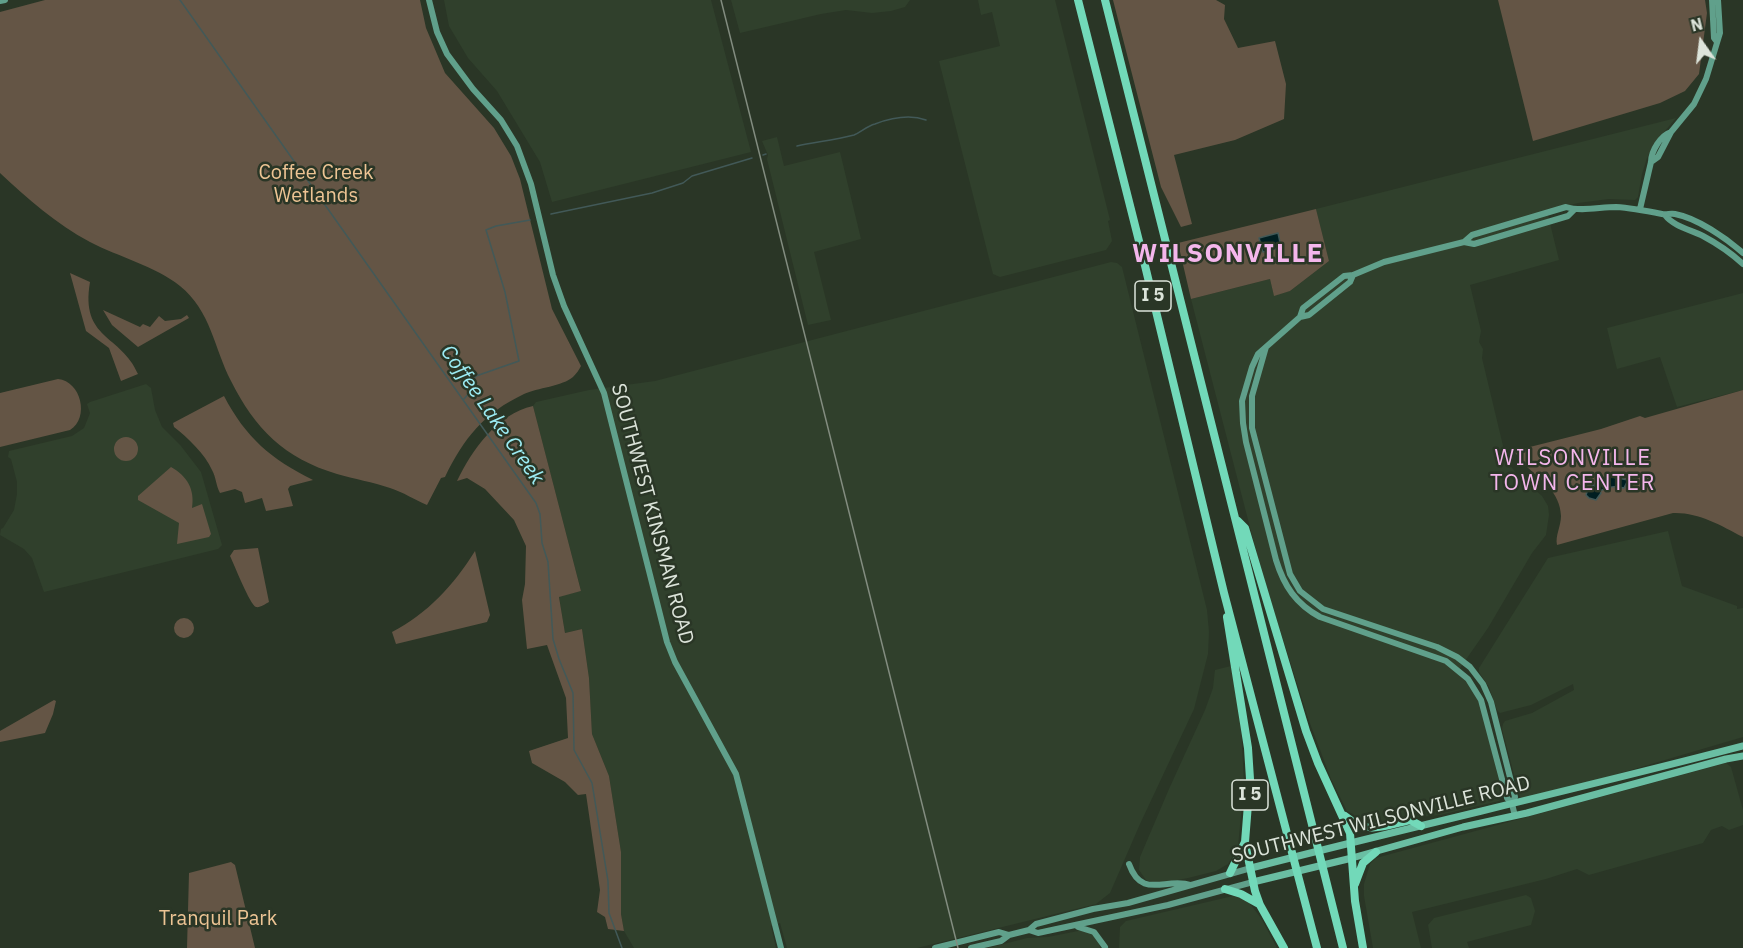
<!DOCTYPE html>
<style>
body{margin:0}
#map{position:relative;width:1743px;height:948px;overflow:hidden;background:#2a3626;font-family:"IBM Plex Sans",sans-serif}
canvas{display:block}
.north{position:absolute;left:1671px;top:12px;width:60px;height:60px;-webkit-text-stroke:4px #2a3626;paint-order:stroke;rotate:346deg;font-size:16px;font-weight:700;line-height:24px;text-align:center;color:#dce4da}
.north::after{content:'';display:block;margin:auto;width:21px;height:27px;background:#dce4da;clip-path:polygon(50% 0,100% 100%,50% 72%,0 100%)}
</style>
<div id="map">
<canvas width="1743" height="948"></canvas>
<div class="north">N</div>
</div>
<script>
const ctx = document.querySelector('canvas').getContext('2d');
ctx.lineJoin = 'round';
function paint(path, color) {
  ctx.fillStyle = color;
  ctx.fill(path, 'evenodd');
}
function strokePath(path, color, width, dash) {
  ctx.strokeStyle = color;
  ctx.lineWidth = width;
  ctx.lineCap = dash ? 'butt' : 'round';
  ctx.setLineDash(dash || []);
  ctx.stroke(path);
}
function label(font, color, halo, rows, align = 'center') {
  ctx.font = font + ' "IBM Plex Sans",sans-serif';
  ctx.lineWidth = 5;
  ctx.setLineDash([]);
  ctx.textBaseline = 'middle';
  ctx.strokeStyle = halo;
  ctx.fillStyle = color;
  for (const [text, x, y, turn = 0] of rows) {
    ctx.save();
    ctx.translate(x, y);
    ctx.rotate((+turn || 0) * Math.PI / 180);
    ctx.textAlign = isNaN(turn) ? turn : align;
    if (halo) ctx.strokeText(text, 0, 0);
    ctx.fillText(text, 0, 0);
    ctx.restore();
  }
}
paint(new Path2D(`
 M444 0H711L751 152 552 202 540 162 497 91 468 58 449 26Z
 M731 0H910L905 7 891 11 872 13 846 10 821 14 740 33Z
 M978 0H1055L1110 220 1108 221 1112 241 1106 250 1000 277 993 274 939 61 1000 46 992 12 981 15Z
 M1676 118 1654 144 1647 158 1642 174 1638 197 1635 200 1609 199 1578 203 1547 211 1559 260 1470 285 1481 331 1479 342 1483 349 1482 358 1505 454 1509 464 1517 474 1542 496 1548 506 1549 515 1546 535 1532 553 1488 628 1458 671 1467 681 1480 703 1503 797 1499 801 1440 815 1411 818 1374 826 1361 824 1353 814 1347 811 1331 779 1308 718 1261 570 1191 299 1270 279 1274 295 1290 291 1329 261 1316 209Z
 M777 137 784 166 840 152 861 239 814 252 831 320 808 325 767 159 768 155 762 141Z
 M1111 262 1117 263 1122 267 1207 610 1209 632 1208 654 1194 709 1140 824 1110 893 1096 904 917 948H787L780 923 771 926 776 948H634L624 931 621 914V852L609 776 592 734 589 678 582 629 565 633 559 596 581 591 533 406 536 402 589 390 655 381Z
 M1743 293V390L1677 407 1660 357 1617 369 1607 328Z
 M146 384 151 388 155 410 162 427 181 446 201 472 222 545 218 549 44 592 32 558 24 549 0 535 1 529 3 528 14 510 17 494V482L11 459 8 457 9 451 72 436 84 428 90 413 87 404 90 402Z
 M1668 531 1682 586 1737 606V609L1743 608V737L1597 780 1524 798 1520 797 1502 729 1503 724 1505 721 1532 713 1574 690 1573 684 1531 705 1500 713 1497 710 1489 687 1479 672V668L1548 558Z
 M1231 666 1241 724 1244 783 1238 847 1228 864 1216 871 1188 878 1161 883 1152 882 1146 880 1139 870 1140 857 1169 789 1205 710 1213 688 1215 670Z
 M1726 763 1731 767 1743 810V825L1729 830 1722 826 1711 830 1703 843 1589 875 1577 869 1546 879 1412 912 1421 948H1373L1364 896V884L1370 864 1376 858Z
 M1526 895 1531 898 1535 911 1531 925 1467 942 1469 948H1432L1428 925 1434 918Z
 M1233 896 1247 900 1261 918 1277 948H1119L1120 927 1126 921Z
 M1083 930 1093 934 1099 941 1100 948H988L1027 938 1048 937Z`), '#30402c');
paint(new Path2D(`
 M45 0H420L426 28 445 73 494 128 511 156 520 179 552 309 581 366C579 370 576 374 573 377 563 386 537 388 524 394 484 413 464 438 445 477L441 478 427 505C415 500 403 492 390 488 373 482 354 479 337 474 284 458 255 429 231 381 214 348 211 311 180 286 155 266 119 257 90 242 56 224 28 199 0 173V12Z
 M1113 0H1216L1225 5 1224 19 1238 48 1275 41 1286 84 1284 119 1235 140 1174 155 1192 224 1181 227 1161 187Z
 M1498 0H1705L1707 13 1699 74 1685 91 1660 103 1533 141Z
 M1316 209 1329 261 1290 291 1274 296 1270 279 1191 299 1178 243Z
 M70 273 90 282C80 340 121 334 138 374L121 381 109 348 86 331Z
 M103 310 140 327 143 324 150 327 159 316 165 321 181 319 187 315 189 318 138 347 112 325Z
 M58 379C81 381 90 418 70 430L0 447V393Z
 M1743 390V537C1720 525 1698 512 1673 513L1557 545C1555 536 1561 526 1561 516 1560 492 1542 481 1526 466 1521 462 1518 456 1514 451L1601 429 1640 416 1645 418Z
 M224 396C246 438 271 459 313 480L290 486 288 489 293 506 266 511 262 498 245 503 242 492 235 489 220 493C216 486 216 477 212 470 205 454 188 438 174 427L173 423Z
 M533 406 581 591 559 597 565 633 582 629 589 678 592 734 609 776 621 852V914L624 931 608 929 605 917 597 912 600 890 586 794 578 795 565 782 532 763 529 751 568 738 566 698 547 645 527 649 522 600 525 584 526 546 514 520 485 489 467 478 457 481C472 450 497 414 533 406Z
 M114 449a12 12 0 1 1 24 0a12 12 0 1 1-24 0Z
 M171 467C187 476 195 489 192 508L202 504 211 534 209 537 177 544 179 523 138 500V496Z
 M258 548 269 602C265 604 260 608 256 607 250 605 234 564 230 556L234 550Z
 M475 551 490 615 487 622 396 644 392 632C427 614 454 585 475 551Z
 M174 628a10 10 0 1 1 20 0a10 10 0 1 1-20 0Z
 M54 700 56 701 53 714 45 733 0 742V731Z
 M231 862 235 865 255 948H187L189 873Z`), '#645545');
const water = new Path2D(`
 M1278 233 1281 247 1263 252 1259 238Z
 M1612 477 1628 480 1624 488C1615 486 1609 486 1600 491L1601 493 1596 500 1589 498 1586 495 1588 489 1593 485 1596 487 1595 484Z`);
paint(water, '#001e21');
strokePath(water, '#425958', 1.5);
strokePath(new Path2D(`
 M180 0 536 503 540 514 542 543 548 562 553 639 559 659 573 693 574 750 592 783 608 881 609 913 622 948
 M797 146C816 142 835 140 854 135 861 132 867 126 875 124 891 118 909 114 926 120
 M763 155 766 154
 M551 214 652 193 683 183 692 176 752 158
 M464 399 469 393 467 387 476 376 519 361 505 292 486 230 496 226 530 220`), '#425958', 1.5);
strokePath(new Path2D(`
 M429 0 437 32 447 54 473 89 501 120 517 146 531 184 553 275 564 306 604 393 667 642 675 662 736 774 781 948
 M1712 0 1714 38 1717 42
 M0 1 5 0
 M1651 162 1658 157 1671 132
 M1640 209 1651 162C1651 151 1661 135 1671 132L1694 104 1706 79 1720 33 1718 0
 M1665 215C1673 226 1691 230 1703 236 1718 244 1731 253 1743 264
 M1464 242 1472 235 1566 207C1581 212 1600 207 1616 207 1632 208 1647 211 1662 214 1667 215 1670 213 1675 214 1697 218 1726 238 1743 253
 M1300 317 1309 315 1350 282 1353 275
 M1266 347 1252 396V428L1290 574 1300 591 1323 609 1437 647 1457 657 1470 667 1483 684 1491 702 1515 797 1512 804
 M1515 816 1512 804 1507 798 1481 700 1468 679 1446 661 1320 617C1296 604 1284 586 1276 560L1246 442 1243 423 1242 401 1252 367 1258 354 1300 317 1303 308 1344 276 1353 275 1384 262 1464 242 1474 244 1568 216 1574 210
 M1129 864C1142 900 1165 877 1191 885
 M1078 927 1094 932 1105 947
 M1029 930 1038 933 1168 905 1253 882
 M935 948 999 932 1009 935
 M971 948 1001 941 1009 935 1029 930 1036 924 1093 909 1128 903 1251 868`), '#60a08b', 6);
strokePath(new Path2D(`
 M1251 868C1414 826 1579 789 1743 746
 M1253 882 1352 858 1463 827 1527 813 1726 759 1743 756`), '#6abea3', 7);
strokePath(new Path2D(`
 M1078 0 1141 249 1224 593 1317 948
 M1105 0 1343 948
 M1238 521 1245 528 1306 731 1318 763 1350 833 1355 901 1363 948
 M1227 617 1248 748 1250 779 1245 842 1230 873
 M1345 816C1368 835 1384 826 1410 820L1421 826
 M1245 843 1255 891 1260 905 1284 948
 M1355 884 1363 863 1376 852
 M1225 889 1241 894 1259 904`), '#72d9b9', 8);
strokePath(new Path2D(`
 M721 0 958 948`), '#828c7f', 1.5);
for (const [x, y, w] of [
 [1153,296,36],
 [1250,795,36]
]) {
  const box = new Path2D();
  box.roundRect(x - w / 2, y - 15, w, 30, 4.5);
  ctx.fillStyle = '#2a3626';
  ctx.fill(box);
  strokePath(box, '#dce4da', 1.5);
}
label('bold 18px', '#dce4da', null, [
 ["I 5",1153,296],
 ["I 5",1250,795]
]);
label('20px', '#edc494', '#2a3626', [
 ["Coffee Creek",316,173],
 ["Wetlands",316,196],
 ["Tranquil Park",218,919]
]);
label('20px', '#dce4da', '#2a3626', [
 ["SOUTHWEST KINSMAN ROAD",652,514,75],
 ["SOUTHWEST WILSONVILLE ROAD",1381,820,-14]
]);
label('italic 21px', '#9cecf4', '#2a3626', [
 ["Coffee Lake Creek",492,415,55]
]);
ctx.letterSpacing = '1.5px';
label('22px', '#f4b6ec', '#2a3626', [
 ["WILSONVILLE",1573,459],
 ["TOWN CENTER",1573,484]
]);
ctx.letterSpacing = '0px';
ctx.letterSpacing = '1.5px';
label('bold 26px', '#f4b6ec', '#2a3626', [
 ["WILSONVILLE",1228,254]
]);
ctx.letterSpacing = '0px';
</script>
